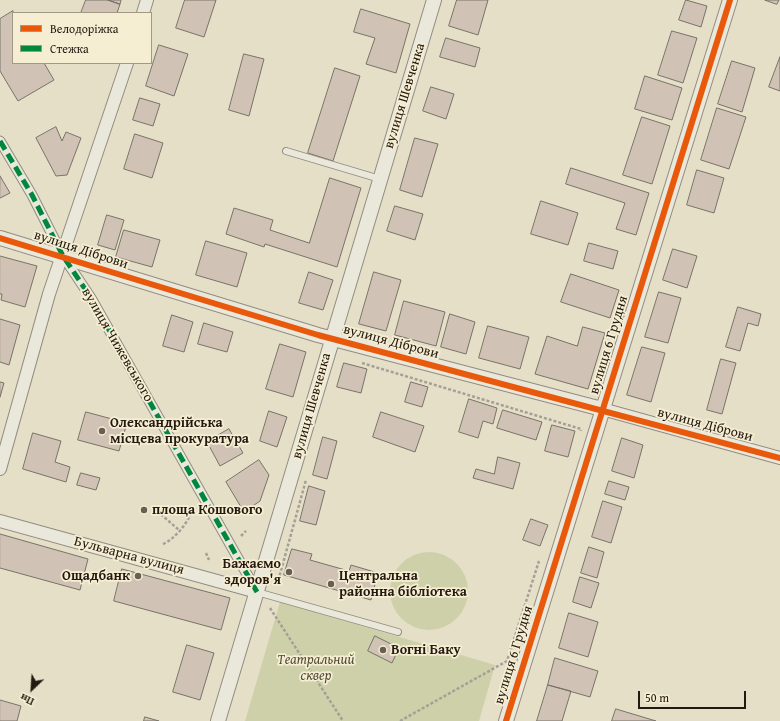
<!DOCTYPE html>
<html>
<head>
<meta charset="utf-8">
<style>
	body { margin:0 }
	#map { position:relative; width:780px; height:721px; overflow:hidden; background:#e5dfc8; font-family:"Gentium Book Plus",serif }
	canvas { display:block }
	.legend { position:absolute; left:12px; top:12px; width:140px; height:52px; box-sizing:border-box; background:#f6eed3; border:1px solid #a29985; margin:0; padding:5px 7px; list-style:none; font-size:12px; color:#241911 }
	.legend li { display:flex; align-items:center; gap:8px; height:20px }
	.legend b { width:20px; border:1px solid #a29985 }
	.north { position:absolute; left:12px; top:669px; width:40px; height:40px; -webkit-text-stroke:3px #f6eed3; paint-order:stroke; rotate:205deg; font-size:11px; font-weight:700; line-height:16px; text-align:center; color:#241911 }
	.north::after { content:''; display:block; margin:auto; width:14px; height:18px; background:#241911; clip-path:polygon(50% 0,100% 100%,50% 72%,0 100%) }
	.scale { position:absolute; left:638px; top:691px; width:108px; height:18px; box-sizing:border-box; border:2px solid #241911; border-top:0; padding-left:5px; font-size:12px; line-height:14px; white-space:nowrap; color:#241911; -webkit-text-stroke:3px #f6eed3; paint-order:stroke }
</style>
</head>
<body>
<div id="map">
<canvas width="780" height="721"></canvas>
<ul class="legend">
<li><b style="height:5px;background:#e8590c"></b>Велодоріжка</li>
<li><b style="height:5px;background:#00873e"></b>Стежка</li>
</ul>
<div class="north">Пн</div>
<div class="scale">50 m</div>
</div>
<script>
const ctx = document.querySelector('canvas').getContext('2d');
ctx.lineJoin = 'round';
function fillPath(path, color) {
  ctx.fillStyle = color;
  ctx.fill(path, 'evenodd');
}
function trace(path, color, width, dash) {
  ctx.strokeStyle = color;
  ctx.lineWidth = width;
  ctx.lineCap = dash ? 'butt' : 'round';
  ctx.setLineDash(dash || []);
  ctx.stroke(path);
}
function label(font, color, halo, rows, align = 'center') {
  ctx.font = font + ' "Gentium Book Plus",serif';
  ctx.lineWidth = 3.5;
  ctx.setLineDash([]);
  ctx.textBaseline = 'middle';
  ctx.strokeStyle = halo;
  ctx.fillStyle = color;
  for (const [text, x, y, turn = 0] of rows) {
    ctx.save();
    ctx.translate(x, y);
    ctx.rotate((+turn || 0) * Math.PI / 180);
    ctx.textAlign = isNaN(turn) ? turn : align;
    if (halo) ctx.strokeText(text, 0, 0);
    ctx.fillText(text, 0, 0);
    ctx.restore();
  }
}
const green = new Path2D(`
	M390 591a39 39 0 1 1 78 0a39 39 0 1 1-78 0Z
	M280,602L495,665L479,721H245Z`);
const building = new Path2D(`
	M86,0H108L120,4L117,13H81Z
	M108,0H121L120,4Z
	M185,0H216L204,37L176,28Z
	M457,0H488L478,35L449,26Z
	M686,0L707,6L701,27L679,20Z
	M765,0H779L777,4Z
	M361,9L410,24L396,73L366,64L375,38L354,32Z
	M13,11V63H44L54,80L18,101L0,71V19Z
	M672,31L697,38L683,83L658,75Z
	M446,38L480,48L475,67L440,57Z
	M159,45L188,54L174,96L146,86Z
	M244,54L264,59L249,116L229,110Z
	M780,57V91L769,87Z
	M732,61L755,68L742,112L718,104Z
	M335,68L360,76L333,161L308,153Z
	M645,76L682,88L672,120L635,109Z
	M431,87L454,94L446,119L423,111Z
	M140,98L160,104L153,126L133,120Z
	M717,108L746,117L729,169L701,160Z
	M642,117L670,126L652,184L623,175Z
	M56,127L62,141L66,132L81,138L67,175L56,176L36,138Z
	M135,134L163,143L152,178L124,169Z
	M415,138L438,144L422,197L400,190Z
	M571,168L649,193L636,235L616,229L625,203L566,184Z
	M697,170L724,178L714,213L687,205Z
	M0,176L10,193L0,198Z
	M330,178L361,188L337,267L265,244L264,247L226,234L234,208L273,220L270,230L309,243Z
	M541,201L578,213L568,245L531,234Z
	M395,206L423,214L415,240L387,231Z
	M107,215L124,220L115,250L98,245Z
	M124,230L160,240L152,267L116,257Z
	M206,241L247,253L237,287L196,275Z
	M589,243L618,251L613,269L584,261Z
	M673,249L697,256L687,288L663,280Z
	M0,256L37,266L25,307L1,300L2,294H0Z
	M309,272L333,280L323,310L299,303Z
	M374,272L401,280L386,331L359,324Z
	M571,274L619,290L610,318L561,302Z
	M659,292L681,298L668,343L645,337Z
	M404,301L445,312L436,346L395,335Z
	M738,307L761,314L758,326L748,323L740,351L726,347Z
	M450,314L475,322L466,354L441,347Z
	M172,315L193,322L184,352L163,346Z
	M0,319L20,325L9,365L0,362Z
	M204,323L233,332L227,352L198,344Z
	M488,326L529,337L520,369L479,358Z
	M583,327L605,333L588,389L535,374L547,336L577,346Z
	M280,344L306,352L293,397L266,389Z
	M642,347L665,353L651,402L627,395Z
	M721,359L736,363L722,414L707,410Z
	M344,363L367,369L361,393L337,387Z
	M0,382L4,383L0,397Z
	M411,382L428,387L422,407L405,402Z
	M469,399L497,408L493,424L483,421L478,438L459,432Z
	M503,410L542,422L536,440L497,428Z
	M269,411L287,417L277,447L260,441Z
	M86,412L127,423L119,451L78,440Z
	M381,412L424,426L415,452L373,437Z
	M552,425L575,431L568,457L545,451Z
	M229,429L243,453L220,466L207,442Z
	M33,433L61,441L55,462L70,467L66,482L23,469Z
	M323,437L337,441L327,479L313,475Z
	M622,438L643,445L634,478L612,471Z
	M498,457L520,463L513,489L473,478L476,469L494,474Z
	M259,460L269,475L260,501L244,512L226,482Z
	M81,473L100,478L96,490L77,485Z
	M609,481L629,487L625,500L605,494Z
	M309,486L325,491L316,525L300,521Z
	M603,501L622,507L611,543L592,537Z
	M531,519L548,525L540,546L523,540Z
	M0,534L88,559L80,590L0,568Z
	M589,547L604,552L597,578L581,573Z
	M292,549L312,554L310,560L349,571L351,565L378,573L371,600L284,575Z
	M122,569L230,598L221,630L114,601Z
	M580,577L599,583L591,608L573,602Z
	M569,613L598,622L588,657L559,648Z
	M375,636L399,648L392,663L368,651Z
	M187,645L214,653L200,700L173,692Z
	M555,658L598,671L590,697L548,685Z
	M548,685L571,691L562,721H537Z
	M0,700L21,706L17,721H0Z
	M616,709L656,721H612Z
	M145,717L159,721H144Z`);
const path = new Path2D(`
	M362,363L581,429V431
	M157,511L179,530
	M241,536L246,531
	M163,544C175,539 188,523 192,510
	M206,553L209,560
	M277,585L306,480
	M270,608L343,721
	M400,721L507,661L539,561`);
const service = new Path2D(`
	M286,151L380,179
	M257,592L398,632`);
const pedestrian = new Path2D(`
	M0,141L32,195L63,256L91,298L257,592`);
const minor = new Path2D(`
	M143,13L147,0
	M602,409L780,458
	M0,469L49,294L127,63
	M0,521L257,592`);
const tertiary = new Path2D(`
	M0,238L318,335L602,409
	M218,721L434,0
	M506,721L730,0`);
const quiet = new Path2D(`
	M0,141L32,195L63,256L91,298L257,592`);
const cycleway = new Path2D(`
	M0,238L318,335L780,458
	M506,721L730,0`);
const markers = [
	[102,431,4,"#685e51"],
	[144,510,4,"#685e51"],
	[289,572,4,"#685e51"],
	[138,576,4,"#685e51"],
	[331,584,4,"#685e51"],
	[383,650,4,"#685e51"]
];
const streetNames = [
	["вулиця Шевченка",405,96,-73],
	["вулиця Діброви",81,250,18],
	["вулиця Діброви",391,342,15],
	["вулиця Чижевського",117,345,60],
	["вулиця 6 Грудня",609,345,-73],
	["вулиця Шевченка",312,406,-74],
	["вулиця Діброви",705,425,15],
	["Бульварна вулиця",129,556,15],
	["вулиця 6 Грудня",514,655,-73]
];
const poiNames = [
	["Олександрійська",110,423],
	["місцева прокуратура",110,439],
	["площа Кошового",152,510],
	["Бажаємо",281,564,"right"],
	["здоров'я",281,580,"right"],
	["Ощадбанк",130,576,"right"],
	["Центральна",339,576],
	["районна бібліотека",339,592],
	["Вогні Баку",391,650]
];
const parkNames = [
	["Театральний",316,660],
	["сквер",316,676]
];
fillPath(green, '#ced0a9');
fillPath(building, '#d0c2b4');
trace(building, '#787367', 1);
trace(service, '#928d80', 8);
trace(pedestrian, '#928d80', 11);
trace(minor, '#928d80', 14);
trace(tertiary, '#928d80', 16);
trace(path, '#a4a097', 2.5, [3, 2]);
trace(service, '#eae7db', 6);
trace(pedestrian, '#eae7db', 9);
trace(minor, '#eae7db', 12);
trace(tertiary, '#eae7db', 14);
trace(quiet, '#00873e', 5, [10, 5]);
trace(cycleway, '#e8590c', 6);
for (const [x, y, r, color] of markers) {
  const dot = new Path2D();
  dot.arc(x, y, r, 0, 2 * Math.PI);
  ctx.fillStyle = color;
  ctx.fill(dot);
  trace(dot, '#f6eed3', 1.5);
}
label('14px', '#241911', '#f6eed3', streetNames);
label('bold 14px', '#241911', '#f6eed3', poiNames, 'left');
label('italic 14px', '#514c37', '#f6eed3', parkNames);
</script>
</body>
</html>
